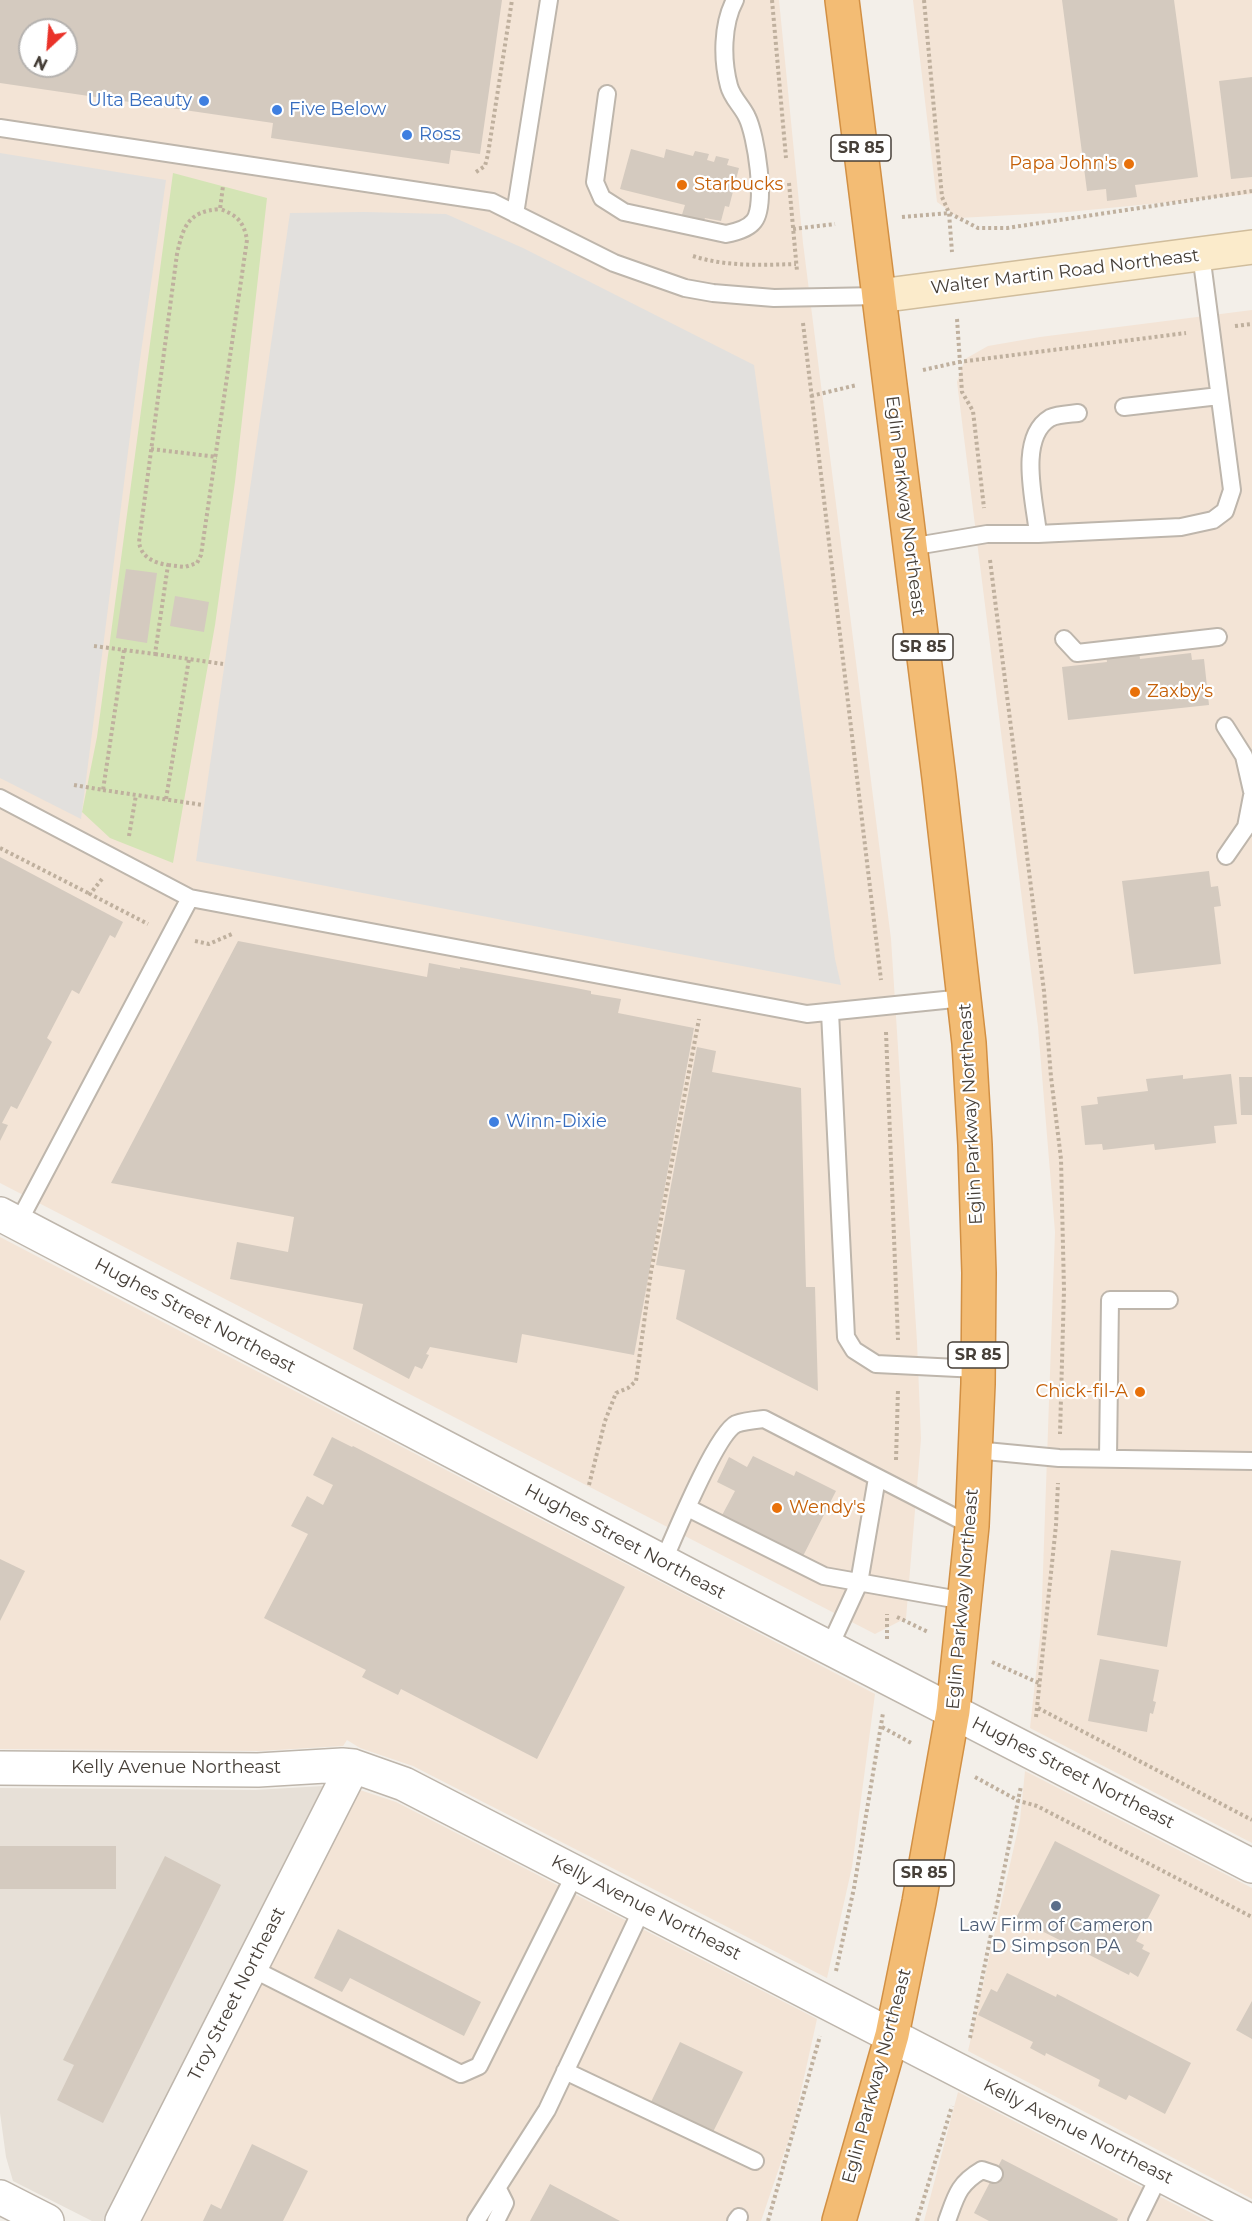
<!DOCTYPE html>
<html>
<head>
<meta charset="utf-8">
<style>
	body { margin:0 }
	#map { position:relative; width:1252px; height:2221px; overflow:hidden; background:#f3efe9; font-family:Montserrat,sans-serif }
	canvas { display:block }
	.north { position:absolute; left:18px; top:18px; width:60px; height:60px; box-sizing:border-box; background:#fff; border:2px solid #b5b2af; border-radius:50%; rotate:206deg; font-size:16px; font-weight:700; line-height:24px; text-align:center; color:#463f38 }
	.north::after { content:''; display:block; margin:auto; width:21px; height:27px; background:#ea3229; clip-path:polygon(50% 0,100% 100%,50% 72%,0 100%) }
</style>
</head>
<body>
<div id="map">
<canvas width="1252" height="2221"></canvas>
<div class="north">N</div>
</div>
<script>
const ctx = document.querySelector('canvas').getContext('2d');
ctx.lineJoin = 'round';
function fillPath(path, color) {
  ctx.fillStyle = color;
  ctx.fill(path, 'evenodd');
}
function trace(path, color, width, dash) {
  ctx.strokeStyle = color;
  ctx.lineWidth = width;
  ctx.lineCap = dash ? 'butt' : 'round';
  ctx.setLineDash(dash || []);
  ctx.stroke(path);
}
function label(font, color, halo, rows, align = 'center') {
  ctx.font = font + ' Montserrat,sans-serif';
  ctx.lineWidth = 4.5;
  ctx.setLineDash([]);
  ctx.textBaseline = 'middle';
  ctx.strokeStyle = halo;
  ctx.fillStyle = color;
  for (const [text, x, y, turn = 0] of rows) {
    ctx.save();
    ctx.translate(x, y);
    ctx.rotate((+turn || 0) * Math.PI / 180);
    ctx.textAlign = isNaN(turn) ? turn : align;
    if (halo) ctx.strokeText(text, 0, 0);
    ctx.fillText(text, 0, 0);
    ctx.restore();
  }
}
const residential = new Path2D(`
	M323,1786L103,2221H92L13,2181L6,2157L0,2113V1788L255,1790Z`);
const commercial = new Path2D(`
	M0,0H779L803,243L891,939L917,1342L921,1439L906,1618L875,1634L0,1183ZM30,30H66V66H30Z
	M913,0H1252V194L1068,212L959,218L937,202Z
	M1252,310V1843L1030,1728L1041,1627L1055,1232L1038,1027L957,382L965,359L988,346L1040,337Z
	M0,1237L875,1694L852,1867L827,1978L413,1766L360,1748L347,1740L343,1746L260,1751L0,1749Z
	M1025,1771L1252,1888V2199L968,2051L1020,1820Z
	M360,1790L396,1802L817,2019L793,2127L761,2221H142Z
	M958,2092L1207,2221H924Z`);
const green = new Path2D(`
	M173,173L267,198L235,482L215,625L173,863L110,838L82,812L97,737Z`);
const parking = new Path2D(`
	M0,153L166,180L139,366L81,819L0,778Z
	M364,212L446,214L523,248L754,365L835,959L841,985L196,861L290,213Z`);
const building = new Path2D(`
	M0,0H502L480,154L451,150L449,164L271,138L273,123L0,83ZM30,30H66V66H30Z
	M1062,0H1174L1198,177L1135,185L1137,197L1107,201L1106,189L1087,191Z
	M1252,77V177L1231,179L1219,81Z
	M631,149L664,158L666,149L693,156L695,151L709,154L707,160L714,162L716,156L729,159L727,165L739,168L729,207L725,206L721,221L705,218L703,223L681,218L685,205L620,189Z
	M126,569L157,573L147,643L116,638Z
	M175,596L209,602L204,632L170,626Z
	M1139,650L1140,659L1191,653L1192,660L1204,659L1209,705L1068,720L1062,667L1107,662L1106,654Z
	M0,857L123,922L115,938L110,935L79,994L72,990L47,1038L52,1042L17,1109L11,1106L2,1123L8,1125L0,1141Z
	M1209,871L1211,887L1218,886L1221,906L1214,907L1221,964L1134,974L1122,881Z
	M238,941L427,977L429,963L460,969V967L576,988L591,991V994L621,999L618,1013L694,1028L634,1355L522,1334L517,1363L430,1347L426,1354L429,1355L422,1369L415,1366L409,1379L353,1349L363,1304L230,1279L237,1242L288,1252L294,1217L111,1183Z
	M697,1047L716,1051L712,1072L801,1088L806,1287H815L818,1391L676,1319L685,1270L656,1265Z
	M1231,1074L1237,1124L1214,1126L1216,1143L1155,1150L1154,1144L1103,1150L1102,1144L1085,1145L1081,1106L1098,1104L1097,1097L1148,1091L1146,1079L1183,1075V1079Z
	M1239,1077H1252V1115H1241Z
	M332,1437L352,1447L353,1446L625,1587L537,1759L401,1689L398,1695L362,1677L366,1670L264,1618L308,1534L291,1526L307,1496L323,1505L333,1485L313,1475Z
	M753,1456L794,1476L796,1471L836,1491L801,1560L720,1519L735,1491L717,1482L729,1457L747,1467Z
	M1111,1550L1181,1561L1167,1647L1097,1635Z
	M0,1559L25,1571L0,1621Z
	M1100,1659L1159,1670L1153,1701L1156,1702L1153,1714L1150,1713L1147,1732L1088,1721Z
	M1055,1841L1160,1895L1136,1941L1144,1945L1142,1949L1150,1953L1138,1977L1130,1972L1129,1975L1016,1918Z
	M0,1846H116V1889H0Z
	M165,1856L221,1885L103,2123L57,2100L74,2065L63,2060Z
	M338,1929L481,2002L464,2036L350,1978L342,1992L314,1978Z
	M1007,1973L1056,1997L1057,1994L1191,2063L1165,2114L1129,2095L1126,2100L1098,2086L1100,2080L1046,2053L1045,2056L1030,2048L1033,2042L978,2015L991,1989L997,1992Z
	M1252,2001V2039L1236,2030Z
	M680,2042L743,2072L713,2132L651,2102Z
	M252,2144L308,2171L283,2221H203L211,2204L221,2209Z
	M1002,2159L1118,2219L1117,2221H989L974,2213Z
	M550,2184L620,2221H530Z`);
const path = new Path2D(`
	M772,0L786,158
	M924,0L942,197L949,213L952,252
	M476,172L485,166L488,154L512,0
	M789,183L797,271
	M902,217L949,213L978,228H1007L1252,191
	M793,229L835,224
	M693,256C727,267 762,265 796,264
	M957,319L962,392L973,411L984,508
	M803,323L881,980
	M1235,326L1252,324
	M923,370L959,362L1186,333
	M811,396L857,385
	M151,449L217,457
	M990,560L1044,991L1051,1077L1061,1159L1064,1290L1060,1434
	M168,565L185,567L197,563L201,555L247,240C244,222 237,215 220,209
	M94,646L155,654L168,565C154,563 141,557 139,542L177,254C183,227 188,211 220,209L223,186
	M155,654L223,664
	M74,785L103,790L124,650
	M103,790L203,805
	M166,799L189,659
	M129,836L136,795
	M0,848L90,894
	M102,879L90,894L148,924
	M195,941L209,944L232,934
	M886,1032L898,1340
	M896,1460L898,1389
	M589,1485L605,1421L616,1393L628,1388L636,1381L651,1272L699,1019
	M897,1617L928,1632
	M887,1639V1614
	M992,1662L1041,1684
	M1038,1708L1252,1820
	M1036,1717L1056,1525L1058,1483
	M882,1727L913,1744
	M975,1777L1019,1801L1037,1806L1252,1917
	M836,1971L854,1888L883,1713
	M970,2038L1021,1786
	M768,2221L820,2036
	M917,2221L952,2106`);
const lane = new Path2D(`
	M607,94L595,182L602,198L624,212L726,234C736,232 748,229 754,221C767,205 756,135 747,117C742,106 732,98 729,86C722,60 722,24 735,0
	M0,128L492,202L614,263L685,288L713,293L774,298L879,296
	M515,214L549,0
	M1124,407L1219,396
	M1038,534C1035,502 1017,438 1050,418C1058,414 1070,414 1078,413
	M910,547L987,534H1038L1181,527L1213,520L1225,511L1232,490L1201,254
	M1064,639L1077,653L1218,637
	M1225,726L1244,756L1252,791
	M0,798L190,898L807,1014L964,998
	M1226,856L1246,827L1252,796
	M830,1012L846,1337L854,1350L876,1364L978,1369
	M18,1223L190,898
	M975,1450L1059,1458L1252,1461
	M1108,1458L1110,1300H1169
	M688,1508L824,1576L965,1601
	M663,1562C674,1537 716,1434 736,1424C744,1421 755,1420 764,1419L972,1526
	M829,1648L859,1583L877,1478
	M251,1968L461,2074L479,2066L576,1872
	M565,2071L755,2161
	M476,2221L547,2110L643,1907
	M496,2221L505,2203L498,2189
	M736,2221L739,2217
	M947,2221C956,2196 958,2184 982,2170L994,2174
	M1137,2221L1160,2174`);
const street = new Path2D(`
	M0,1214L694,1578L1252,1866
	M0,1768L258,1770L342,1765L353,1766L404,1784L1250,2221
	M0,2197L47,2221
	M122,2221L353,1766`);
const secondary = new Path2D(`
	M879,296L1252,247`);
const highway = new Path2D(`
	M839,2221L892,2035L919,1902L953,1711L972,1526L978,1384L979,1273L975,1145L969,1043L939,778L842,0`);
const markers = [
	[204,101,6,"#3f7fe0"],
	[277,110,6,"#3f7fe0"],
	[407,135,6,"#3f7fe0"],
	[1129,164,6,"#e8710a"],
	[682,185,6,"#e8710a"],
	[1135,692,6,"#e8710a"],
	[494,1122,6,"#3f7fe0"],
	[1140,1392,6,"#e8710a"],
	[777,1508,6,"#e8710a"],
	[1056,1906,6,"#5c6f8a"]
];
const shields = [
	[861,148,60],
	[923,647,60],
	[978,1355,60],
	[924,1873,60]
];
const shieldNames = [
	["SR 85",861,148],
	["SR 85",923,647],
	["SR 85",978,1355],
	["SR 85",924,1873]
];
const shopNames = [
	["Ulta Beauty",192,101,"right"],
	["Five Below",289,110],
	["Ross",419,135],
	["Winn-Dixie",506,1122]
];
const foodNames = [
	["Papa John's",1117,164,"right"],
	["Starbucks",694,185],
	["Zaxby's",1147,692],
	["Chick-fil-A",1128,1392,"right"],
	["Wendy's",789,1508]
];
const streetNames = [
	["Walter Martin Road Northeast",1065,272,-7],
	["Eglin Parkway Northeast",905,506,83],
	["Eglin Parkway Northeast",971,1114,-93],
	["Hughes Street Northeast",195,1316,28],
	["Hughes Street Northeast",625,1542,28],
	["Eglin Parkway Northeast",963,1599,-85],
	["Kelly Avenue Northeast",176,1768],
	["Hughes Street Northeast",1073,1773,27],
	["Kelly Avenue Northeast",646,1908,27],
	["Troy Street Northeast",237,1994,-63],
	["Eglin Parkway Northeast",877,2076,-75],
	["Kelly Avenue Northeast",1078,2132,27]
];
const serviceNames = [
	["Law Firm of Cameron",1056,1926],
	["D Simpson PA",1056,1947]
];
fillPath(residential, '#e7e0d7');
fillPath(commercial, '#f3e4d6');
fillPath(green, '#d4e4b5');
fillPath(parking, '#e2e0dd');
fillPath(building, '#d4cabf');
trace(lane, '#beb6ac', 20);
trace(street, '#beb6ac', 36);
trace(secondary, '#d0bd9c', 36);
trace(highway, '#d29044', 36);
trace(path, '#bfb09e', 4, [3, 3]);
trace(lane, '#fff', 16);
trace(street, '#fff', 33);
trace(secondary, '#fbebcb', 33);
trace(highway, '#f3bc74', 33);
for (const [x, y, r, color] of markers) {
  const dot = new Path2D();
  dot.arc(x, y, r, 0, 2 * Math.PI);
  ctx.fillStyle = color;
  ctx.fill(dot);
  trace(dot, '#fff', 2);
}
for (const [x, y, w] of shields) {
  const box = new Path2D();
  box.roundRect(x - w / 2, y - 13, w, 26, 4.5);
  ctx.fillStyle = '#fff';
  ctx.fill(box);
  trace(box, '#463f38', 1.5);
}
label('bold 16px', '#463f38', null, shieldNames);
label('18px', '#366cbe', '#fff', shopNames, 'left');
label('18px', '#c56008', '#fff', foodNames, 'left');
label('18px', '#463f38', '#fff', streetNames);
label('18px', '#4e5e75', '#fff', serviceNames);
</script>
</body>
</html>
